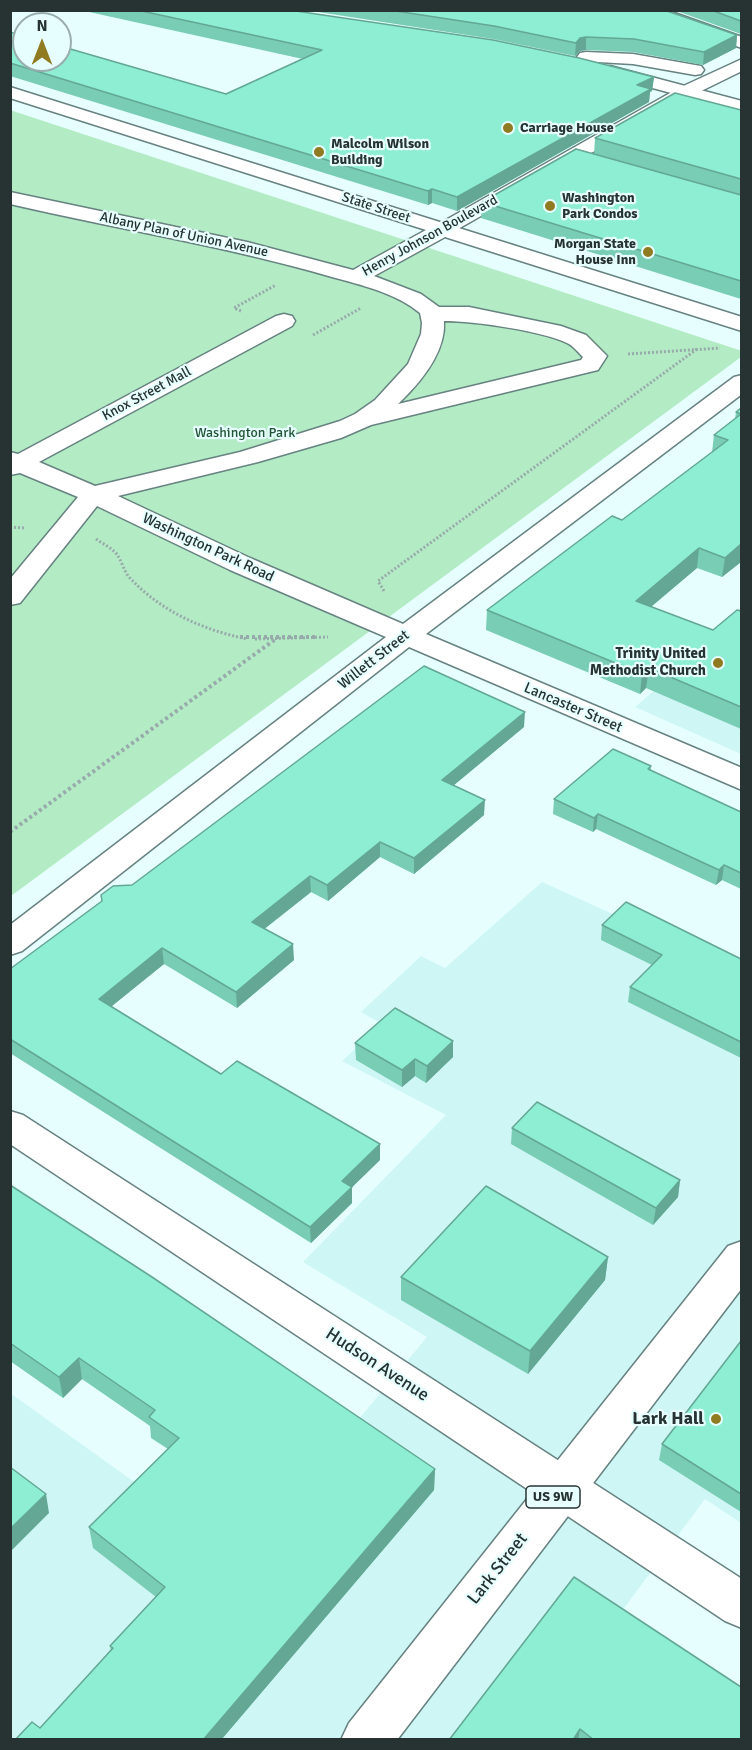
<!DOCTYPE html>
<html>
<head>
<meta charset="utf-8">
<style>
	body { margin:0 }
	#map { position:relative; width:752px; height:1750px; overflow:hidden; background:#e6fffe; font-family:Signika,sans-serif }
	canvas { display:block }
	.frame { position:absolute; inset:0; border:12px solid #273333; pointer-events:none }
	.north { position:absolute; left:12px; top:12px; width:60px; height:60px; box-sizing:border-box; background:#e6fffe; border:2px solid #9aadad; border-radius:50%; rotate:0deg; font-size:16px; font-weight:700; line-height:24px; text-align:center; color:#273333 }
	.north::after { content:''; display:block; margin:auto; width:21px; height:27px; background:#917b22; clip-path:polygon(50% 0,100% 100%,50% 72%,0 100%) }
</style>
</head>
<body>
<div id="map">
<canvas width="752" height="1750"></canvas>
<div class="frame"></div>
<div class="north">N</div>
</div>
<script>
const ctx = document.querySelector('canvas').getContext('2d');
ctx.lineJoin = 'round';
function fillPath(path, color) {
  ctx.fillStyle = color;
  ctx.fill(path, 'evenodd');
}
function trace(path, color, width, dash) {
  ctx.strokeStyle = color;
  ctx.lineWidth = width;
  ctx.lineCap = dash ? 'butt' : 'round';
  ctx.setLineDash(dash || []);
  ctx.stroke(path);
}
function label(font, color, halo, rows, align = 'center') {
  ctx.font = font + ' Signika,sans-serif';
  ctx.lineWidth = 4.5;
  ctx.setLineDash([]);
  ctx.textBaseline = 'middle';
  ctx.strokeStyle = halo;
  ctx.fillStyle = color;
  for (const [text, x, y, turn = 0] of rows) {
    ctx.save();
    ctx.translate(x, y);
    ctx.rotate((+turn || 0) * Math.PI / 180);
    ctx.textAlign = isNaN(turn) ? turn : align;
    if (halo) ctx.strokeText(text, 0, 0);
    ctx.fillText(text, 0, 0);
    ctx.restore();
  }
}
const built = new Path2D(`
	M732,625L741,629V754L635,707Z
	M542,882L741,972V1523L705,1499L527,1739H11L10,1393L133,1481L290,1502L427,1337L303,1262L446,1115L342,1061L382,1024L361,1012L421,956L445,968Z`);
const green = new Path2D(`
	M10,110L742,351L741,357L11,896Z`);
const pathFar1 = new Path2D(`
	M241,311L234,308L276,285
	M313,335L361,308
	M628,354L720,348
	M10,527L25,528
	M96,539C103,544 114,549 118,556C122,562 124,571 129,577C160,611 203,630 247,639
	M384,591L378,581L697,349
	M255,639L328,637`);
const path = new Path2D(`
	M240,637H315
	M10,832L277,638`);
const street = new Path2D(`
	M586,52L633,54L695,65L701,66L704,70L701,74L695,75L633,64L580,61L577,57L580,53Z
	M10,87L742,317V331L445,237L374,276L421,294L439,307H469L561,326L586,335L607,356L598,370L371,425L341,438L258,462L118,496L250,558L403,624L734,377L742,375V394L426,634L742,768V790L409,647L22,951L10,955V925L386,637L230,570L97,506L20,603L10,605V579L78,497L20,473L10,475V452L18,454L276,316L284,314L292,316L295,321L292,326L39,462L95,486L240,452L340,421L355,414L375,400L408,364L421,334L422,323L420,313C396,293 361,285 332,277C226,246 117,229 10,204V192L247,242L353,270L426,230L10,98ZM444,321C474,321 544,331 569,344C574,347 579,353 583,357L581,360L398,404C420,383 446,353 444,321Z
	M10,1111L23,1115L742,1579V1628L725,1621L10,1144Z`);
const secondary = new Path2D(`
	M742,59V71L691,96L451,233L444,235L437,233L434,229L437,225L679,88Z`);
const primary = new Path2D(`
	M641,10H666L742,37V48L643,14Z
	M610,66L742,101V112L604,75L601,71L604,67Z
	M742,1241V1288L397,1740H341L349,1723L728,1246Z`);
const wall = new Path2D(`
	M80,10H289L654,77L652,91L650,92L649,102L457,211L432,203L428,205L10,76V32L226,94L303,59Z
	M305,10H664L737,35L736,48L703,65L633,52L586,50L580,51L575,56L493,39Z
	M674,10H741V34Z
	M741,110V299L481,218L482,202L594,154L595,138Z
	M741,408V562L722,577L697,568L651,607L713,630L741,611V729L646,688L640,694L486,630L487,610L622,520L712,452L714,435L735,419L736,412Z
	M524,727L454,785L484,815L414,874L380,857L328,901L311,892L264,929L294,960L237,1008L164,964L111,1006L221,1074L380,1160L352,1187V1203L311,1243L10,1053V969L132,885Z
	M651,766V771L741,812V889L722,880L716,885L596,829L593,832L553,814L554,799Z
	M602,925L741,959V1058L628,1002L630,987L652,965L601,940Z
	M355,1043L453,1057L426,1083L415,1076L402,1087L356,1060Z
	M512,1128L680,1180L678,1197L653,1225L511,1144Z
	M10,1185L435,1469L434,1490L221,1740H15L40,1728L111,1651L110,1646L156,1597L93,1548L89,1527L168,1449L151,1438L150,1426L82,1379L63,1398L10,1361Z
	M608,1257L605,1280L528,1374L401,1300V1277Z
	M741,1341V1512L659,1460L662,1444Z
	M741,1687V1740H449Z`);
const shadedWall = new Path2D(`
	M737,35L736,48L703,65L704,52Z
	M586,37V50L580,51L575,56L576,43L580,38Z
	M654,77L652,91L650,92L649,102L457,211V197L637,85Z
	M432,189V203L428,205V191Z
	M741,544V562L722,577L725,558Z
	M699,548L697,568L634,621L636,601Z
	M649,668L646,688L640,694L642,674Z
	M525,712L524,727L442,795V780Z
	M485,800L484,815L414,874V858Z
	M598,814L596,829L593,832L594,818Z
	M380,842V857L328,901L327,885Z
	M724,865L722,880L716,885L719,870Z
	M310,876L311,892L253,938L252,922Z
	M293,944L294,960L237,1008L236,992Z
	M162,948L164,964L101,1015L99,999Z
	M453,1041V1057L426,1083L427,1066Z
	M415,1059V1076L402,1087V1070Z
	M380,1144V1160L342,1197V1181Z
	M680,1180L678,1197L653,1225L656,1208Z
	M352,1187V1203L311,1243L310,1227Z
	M608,1257L605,1280L528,1374L530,1351Z
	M79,1358L82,1379L63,1398L59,1377Z
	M435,1469L434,1490L221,1740H203Z
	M46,1494L49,1513L10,1552V1529Z
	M580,1729L578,1740H573Z`);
const building = new Path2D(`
	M137,10H289L493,40L579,58L654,77L637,85L651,89L457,197L432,189L428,191L10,63V32L24,36V60H60V46L226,94L322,50Z
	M389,10H664L737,35L704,52L634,39L586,37L580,38L576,43L494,26Z
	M711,10H741V21Z
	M675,93L741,110V179L595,138Z
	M576,149L741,195V281L482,202Z
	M741,408V544L725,558L699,548L636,601L713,630L737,610L741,611V707L649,668L642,674L487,610L612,516L622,520L728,440L714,435L741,414L736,412Z
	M424,666L525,712L442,780L485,800L414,858L380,842L327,885L310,876L252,922L293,944L236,992L162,948L99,999L221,1074L237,1061L380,1144L342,1181L352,1187L310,1227L10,1039V969L102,901L101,895L113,886L132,885Z
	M613,749L651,766L648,769L741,812V873L724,865L719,870L598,814L594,818L554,799Z
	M626,902L741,959V1042L630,987L662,955L602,925Z
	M395,1008L453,1041L427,1066L415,1059L402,1070L355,1043Z
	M537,1102L680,1180L656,1208L512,1128Z
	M10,1185L152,1277L435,1469L203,1740H15L32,1722L40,1728L113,1648L110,1646L165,1587L89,1527L179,1438L149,1417L155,1410L79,1358L59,1377L10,1343Z
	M486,1186L608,1257L530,1351L401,1277Z
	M741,1341V1494L662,1444Z
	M10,1467L46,1494L10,1529Z
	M574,1577L741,1687V1740H594L580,1729L573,1740H449Z`);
const markers = [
	[508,128,6,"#917b22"],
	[319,152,6,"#917b22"],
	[550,206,6,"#917b22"],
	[648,252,6,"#917b22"],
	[718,663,6,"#917b22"],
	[716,1419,6,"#917b22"]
];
const farPoinames = [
	["Carriage House",520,128],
	["Malcolm Wilson",331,144],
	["Building",331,160],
	["Washington",562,198],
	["Park Condos",562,214],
	["Morgan State",636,244,"right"],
	["House Inn",636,260,"right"]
];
const farStreetnames = [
	["State Street",376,208,18],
	["Albany Plan of Union Avenue",184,235,12],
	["Henry Johnson Boulevard",430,236,-29],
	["Knox Street Mall",147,394,-28]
];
const farParknames = [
	["Washington Park",245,433]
];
const shields = [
	[553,1497,54]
];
const shieldNames = [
	["US 9W",553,1497]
];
const streetNames = [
	["Washington Park Road",208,548,25],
	["Willett Street",374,660,-38],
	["Lancaster Street",573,708,23]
];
const poiNames = [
	["Trinity United",706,654],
	["Methodist Church",706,671]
];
const nearStreetnames = [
	["Hudson Avenue",377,1365,33],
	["Lark Street",498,1569,-52]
];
const nearPoinames = [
	["Lark Hall",704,1419]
];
fillPath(built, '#cef6f5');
fillPath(green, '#b3ebc4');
trace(street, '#668281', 3);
trace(secondary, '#668281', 3);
trace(primary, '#668281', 3);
trace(pathFar1, '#98abab', 3, [2, 2]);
trace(path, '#98abab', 4, [3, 3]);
fillPath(street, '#fff');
fillPath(secondary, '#fff');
fillPath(primary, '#fff');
fillPath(wall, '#79cdb5');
fillPath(shadedWall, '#63a794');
fillPath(building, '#8deed3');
trace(building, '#63a794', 1.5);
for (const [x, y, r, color] of markers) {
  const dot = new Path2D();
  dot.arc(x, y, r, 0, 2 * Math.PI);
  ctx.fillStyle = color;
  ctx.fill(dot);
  trace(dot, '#e6fffe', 2);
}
label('bold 14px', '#273333', '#e6fffe', farPoinames, 'left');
label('14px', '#273333', '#e6fffe', farStreetnames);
label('14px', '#1f5434', '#e6fffe', farParknames);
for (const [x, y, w] of shields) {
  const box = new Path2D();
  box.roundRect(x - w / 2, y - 11, w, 22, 4.5);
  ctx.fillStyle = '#e6fffe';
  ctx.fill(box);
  trace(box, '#273333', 1.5);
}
label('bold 14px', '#273333', null, shieldNames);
label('15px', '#273333', '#e6fffe', streetNames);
label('bold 15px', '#273333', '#e6fffe', poiNames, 'right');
label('18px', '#273333', '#e6fffe', nearStreetnames);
label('bold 18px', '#273333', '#e6fffe', nearPoinames, 'right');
</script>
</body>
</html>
